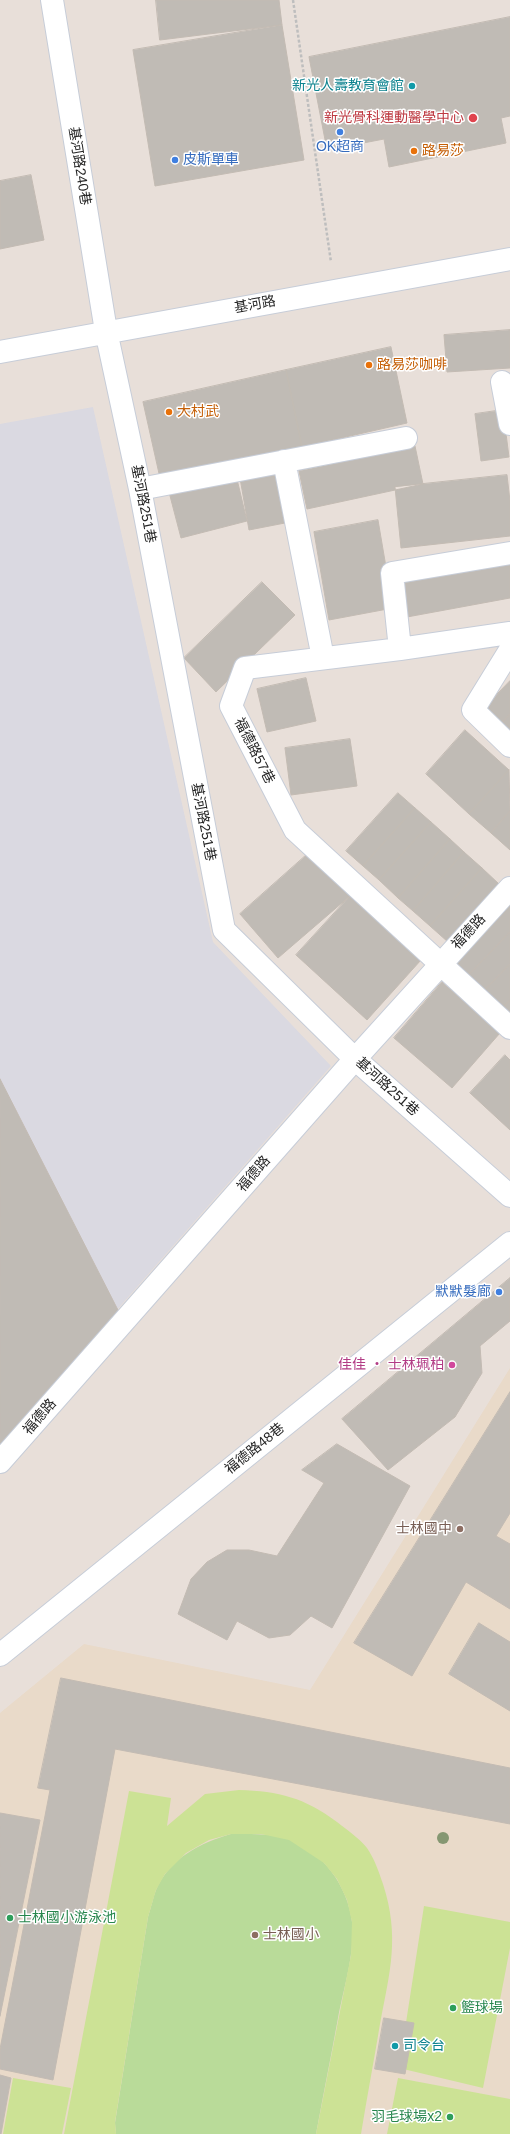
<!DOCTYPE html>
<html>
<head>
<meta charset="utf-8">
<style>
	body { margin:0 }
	canvas { display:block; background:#e8dfd9 }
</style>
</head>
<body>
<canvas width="510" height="2134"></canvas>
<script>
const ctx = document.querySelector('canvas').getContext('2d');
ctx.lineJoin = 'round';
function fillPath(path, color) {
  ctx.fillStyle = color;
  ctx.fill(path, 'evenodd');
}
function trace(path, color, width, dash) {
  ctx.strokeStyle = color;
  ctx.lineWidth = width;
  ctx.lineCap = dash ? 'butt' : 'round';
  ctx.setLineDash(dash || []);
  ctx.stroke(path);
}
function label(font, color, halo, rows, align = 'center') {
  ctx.font = font + ' Helvetica,"Noto Sans TC",sans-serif';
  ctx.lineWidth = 3;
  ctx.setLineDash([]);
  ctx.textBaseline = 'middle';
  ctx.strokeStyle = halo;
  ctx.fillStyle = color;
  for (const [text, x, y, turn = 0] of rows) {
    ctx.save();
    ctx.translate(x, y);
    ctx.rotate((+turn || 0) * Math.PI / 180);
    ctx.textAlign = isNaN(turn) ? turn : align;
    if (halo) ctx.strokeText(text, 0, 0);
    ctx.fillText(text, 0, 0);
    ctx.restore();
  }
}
const industrial = new Path2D(`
	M93,407L213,942L331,1066L0,1443V424Z`);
const education = new Path2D(`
	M510,1368V2134H0V1713L84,1644L310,1690Z`);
const green = new Path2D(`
	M231,1834C250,1834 270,1833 288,1839C323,1851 348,1887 352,1922C355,1953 344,1987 338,2018C331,2057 323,2095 316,2134H116L115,2123L148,1917C151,1908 153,1898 156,1890C170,1858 200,1843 231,1834Z`);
const pitch = new Path2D(`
	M239,1790C279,1791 305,1798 337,1822C347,1830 359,1838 367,1848C374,1858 379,1872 383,1884C400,1937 390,1971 380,2024C374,2060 367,2097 361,2134H316L351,1955L352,1922L347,1900L337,1879L324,1863L289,1840L261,1834H231L209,1840L186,1853L165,1874L156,1890L148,1917L115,2122L116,2134H64L129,1791L171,1798L167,1826L205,1794Z
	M424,1906L510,1922V1948L483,2088L399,2068Z
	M13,2078L71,2088L62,2134H3Z
	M398,2078L510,2099V2134H387Z`);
const building = new Path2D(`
	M156,0H279L282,25L160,40Z
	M510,17V116L501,118L506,143L389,167L384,139L327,150L309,57Z
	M282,25L304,160L155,186L133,50Z
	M31,175L44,240L0,249V181Z
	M510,330V368L447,372L444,335Z
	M391,347L407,423L302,447L286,370Z
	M286,370L302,447L160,478L143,402Z
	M503,410L509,457L481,461L475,414Z
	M415,446L423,484L307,509L299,471Z
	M281,471L290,522L249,530L240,478Z
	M236,475L247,521L181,538L169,492Z
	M507,475L510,501V536L401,548L395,487Z
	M378,520L393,608L329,620L314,532Z
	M510,555V598L407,617L399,575Z
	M262,582L295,615L216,692L184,658Z
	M306,678L316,721L267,732L257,689Z
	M510,681V714L501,724L484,708Z
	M510,714V732L501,724Z
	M465,730L509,770L469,814L426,774Z
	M350,739L357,786L291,795L285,748Z
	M509,770L510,811L491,833L469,814Z
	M398,793L415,808L363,866L346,851Z
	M415,808L431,822L379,880L363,866Z
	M510,811V850L491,833Z
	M431,822L450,839L398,898L379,880Z
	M450,839L464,852L413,911L398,898Z
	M311,851L350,896L278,958L240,914Z
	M464,852L482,868L430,926L413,911Z
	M482,868L499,884L448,942L430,926Z
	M510,895V932L464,980L446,962Z
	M350,896L421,960L367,1020L296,955Z
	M510,932V964L480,995L464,980Z
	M510,964V1000L498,1013L480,995Z
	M442,982L500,1033L452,1088L394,1038Z
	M510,1000V1024L498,1013Z
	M505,1055L510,1060V1130L470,1093Z
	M0,1079L120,1314L0,1449Z
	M510,1278V1321L480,1346L482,1373L455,1417L388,1470L342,1419Z
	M510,1392V1513L496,1536L510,1544V1609L466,1582L412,1676L354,1643Z
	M337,1444L410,1486L332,1628L311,1616L290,1635L269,1638L237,1621L227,1640L178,1614L191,1579L207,1562L227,1550H249L277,1556L324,1483L302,1470Z
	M479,1623L510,1642V1711L449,1674Z
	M61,1678L510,1768V1824L115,1749L53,2080L0,2069V2049L50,1790L38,1788Z
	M0,1813L40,1820L0,2016Z
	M384,2018L414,2023L405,2074L375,2069Z
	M0,2075L11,2078L1,2134H0Z`);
const path = new Path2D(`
	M293,0L331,262`);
const minor = new Path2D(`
	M52,0L106,331L140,489L224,930L355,1059L510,1196
	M0,352L510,259
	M502,382L510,424
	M284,461L323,658
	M140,489L406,438
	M510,633L400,649L245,668L231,706L295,830L510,1028
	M400,649L392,573L510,553
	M510,650L473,710L510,746
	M0,1462L355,1059L510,888
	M0,1655L510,1243`);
const trees = [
	[443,1838]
];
const markers = [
	[412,86,4,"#0f9aa8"],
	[473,118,5,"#e0444e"],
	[340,132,4,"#3f7fe0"],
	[414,151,4,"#e8710a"],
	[175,160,4,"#3f7fe0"],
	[369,365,4,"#e8710a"],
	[169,412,4,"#e8710a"],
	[499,1292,4,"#3f7fe0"],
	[452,1365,4,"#d1479c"],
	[460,1529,4,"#8d6e63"],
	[10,1918,4,"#2e9e5b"],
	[255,1935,4,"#8d6e63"],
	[453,2008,4,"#2e9e5b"],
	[395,2046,4,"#0f9aa8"],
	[450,2117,4,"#2e9e5b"]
];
const cultureNames = [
	["新光人壽教育會館",404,86],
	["司令台",403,2046,"left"]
];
const healthNames = [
	["新光骨科運動醫學中心",464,118]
];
const shopNames = [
	["OK超商",340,147],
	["皮斯單車",183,160,"left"],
	["默默髮廊",491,1292,"right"]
];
const foodNames = [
	["路易莎",422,151],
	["路易莎咖啡",377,365],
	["大村武",177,412]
];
const streetNames = [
	["基河路240巷",79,166,81],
	["基河路",255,305,-10],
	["基河路251巷",143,504,79],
	["福德路57巷",254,751,63],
	["基河路251巷",203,822,79],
	["福德路",469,932,-47],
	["基河路251巷",387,1087,42],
	["福德路",254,1174,-49],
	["福德路",40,1417,-49],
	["福德路48巷",255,1449,-39]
];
const hotelNames = [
	["佳佳 ‧ 士林珮柏",444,1365]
];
const educationNames = [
	["士林國中",452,1529],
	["士林國小",263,1935,"left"]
];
const leisureNames = [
	["士林國小游泳池",18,1918],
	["籃球場",461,2008],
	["羽毛球場x2",442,2117,"right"]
];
fillPath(industrial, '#dad9e1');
fillPath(education, '#e9dac9');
fillPath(green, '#b9db99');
fillPath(pitch, '#cce295');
fillPath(building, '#c0bbb5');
trace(building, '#c3bbb3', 1);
trace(minor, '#c7cdd8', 24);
trace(path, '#bebebe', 2.5, [3, 2]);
trace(minor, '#fff', 22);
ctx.fillStyle = '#859772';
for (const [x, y] of trees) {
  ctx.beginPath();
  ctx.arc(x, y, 6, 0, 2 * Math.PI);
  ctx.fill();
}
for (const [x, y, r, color] of markers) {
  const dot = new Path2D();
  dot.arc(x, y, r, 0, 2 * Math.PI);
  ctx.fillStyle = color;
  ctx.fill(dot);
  trace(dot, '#fff', 1.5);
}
label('14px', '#0d838f', '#fff', cultureNames, 'right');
label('14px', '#be3a42', '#fff', healthNames, 'right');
label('14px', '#366cbe', '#fff', shopNames);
label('14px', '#c56008', '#fff', foodNames, 'left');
label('14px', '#262626', '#fff', streetNames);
label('14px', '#b23c85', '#fff', hotelNames, 'right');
label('14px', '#785e54', '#fff', educationNames, 'right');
label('14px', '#27864d', '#fff', leisureNames, 'left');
</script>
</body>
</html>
